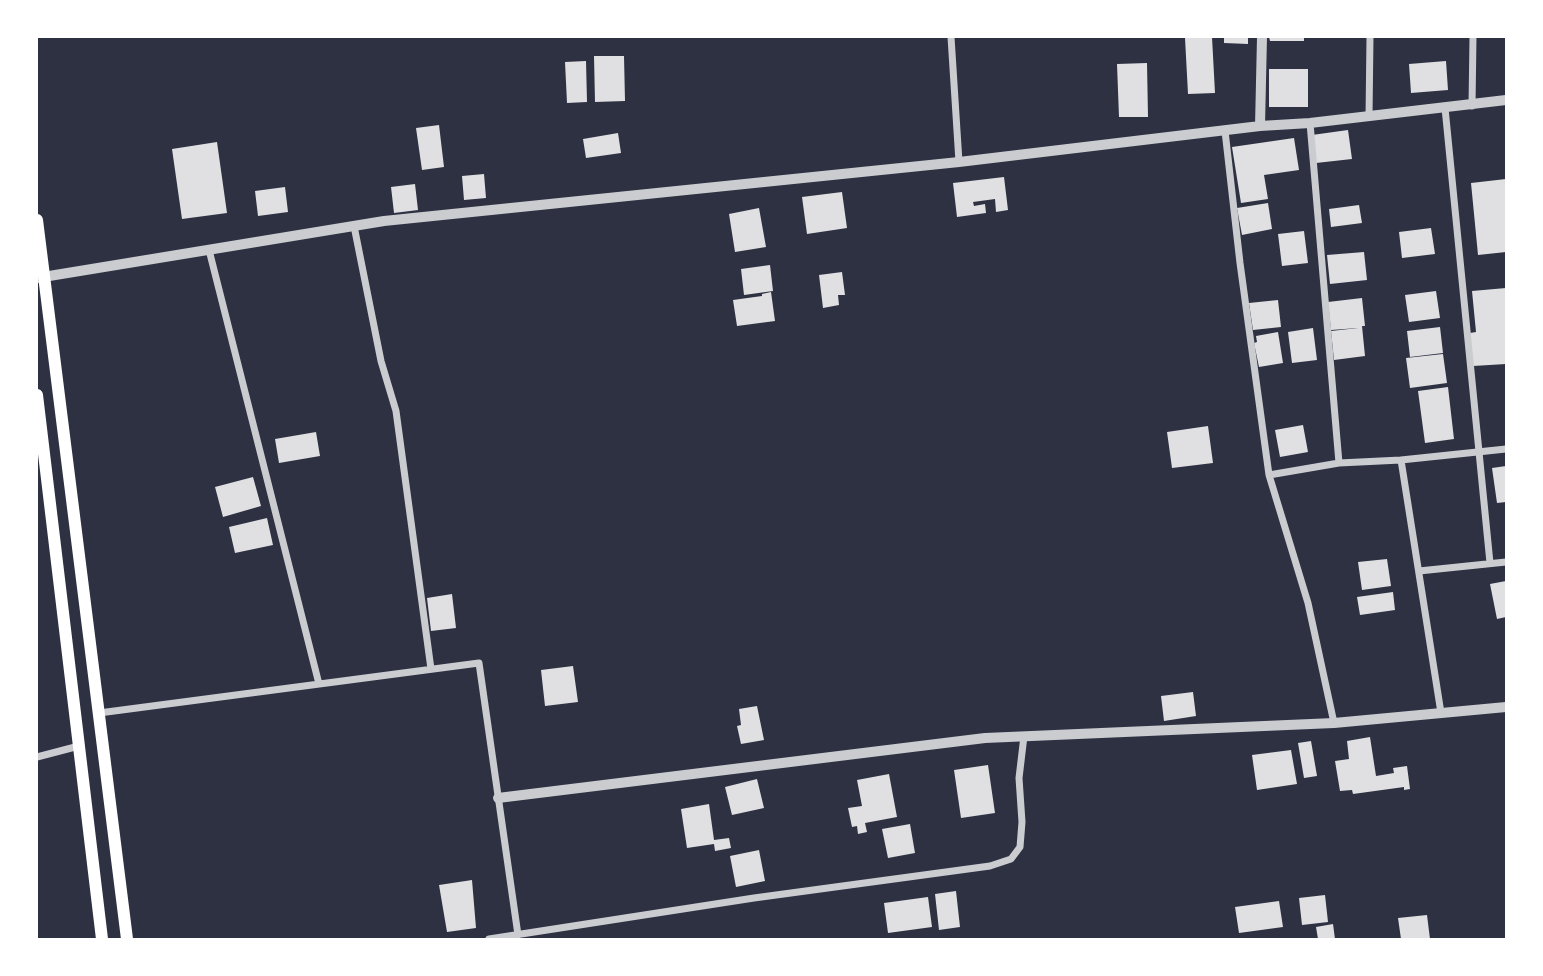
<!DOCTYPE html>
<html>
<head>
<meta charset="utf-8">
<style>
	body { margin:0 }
	#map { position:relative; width:1543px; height:976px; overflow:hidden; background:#2d3142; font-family:"Exo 2",sans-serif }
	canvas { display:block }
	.frame { position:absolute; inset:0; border:38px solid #fff; pointer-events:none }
</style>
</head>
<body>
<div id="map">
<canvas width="1543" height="976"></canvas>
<div class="frame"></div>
</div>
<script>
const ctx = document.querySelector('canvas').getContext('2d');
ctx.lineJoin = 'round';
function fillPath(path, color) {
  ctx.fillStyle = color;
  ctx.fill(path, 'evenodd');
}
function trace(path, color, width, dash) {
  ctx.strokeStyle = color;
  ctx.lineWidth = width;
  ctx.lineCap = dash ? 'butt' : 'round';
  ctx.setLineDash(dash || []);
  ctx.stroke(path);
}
const building = new Path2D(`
	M1212,37L1215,93L1188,94L1185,38Z
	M1224,37H1248V44L1224,43Z
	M1269,37H1304V41H1270Z
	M594,56H624L625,101L595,102Z
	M586,61L587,102L567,103L565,62Z
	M1446,61L1448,90L1411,93L1409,64Z
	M1147,63L1148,117H1119L1117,64Z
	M1269,69H1308V107H1269Z
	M439,125L444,167L422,170L416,128Z
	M1348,130L1352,159L1316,163L1312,135Z
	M618,133L621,153L586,158L583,139Z
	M1294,138L1299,170L1264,175L1268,199L1241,203L1232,147Z
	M217,142L227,213L182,219L172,149Z
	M484,174L486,198L464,200L462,176Z
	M1004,177L1008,210L996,212L995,199L973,202L974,206L985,204L986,213L957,217L953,183Z
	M1506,179V252L1478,255L1471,183Z
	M415,184L418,210L394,213L391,187Z
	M285,187L288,212L258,216L255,191Z
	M842,192L847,228L807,234L802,197Z
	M1268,203L1272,229L1242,235L1237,208Z
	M1359,205L1362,223L1331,227L1329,209Z
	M759,208L766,247L735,252L729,214Z
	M1431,228L1435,254L1402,258L1399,232Z
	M1304,231L1308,263L1282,266L1278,234Z
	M1364,252L1367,280L1330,284L1327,255Z
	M770,265L773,291L744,295L741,269Z
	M842,272L845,295H838L839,305L823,308L819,275Z
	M1506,288V364L1473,366L1470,333L1476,332L1472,291Z
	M1436,291L1440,318L1409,322L1405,295Z
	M771,292L775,321L737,326L733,300L762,296V294Z
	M1362,298L1365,326H1362L1365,356L1334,360L1331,331L1358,328L1331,330L1328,302Z
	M1278,300L1281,327L1253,330L1249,303Z
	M1440,327L1443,353L1410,357L1407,331Z
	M1313,328L1317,360L1292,363L1288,332Z
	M1278,332L1283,363L1259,367L1254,343L1257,342L1256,336Z
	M1443,354L1447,383L1410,388L1406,358Z
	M1448,387L1454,439L1425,443L1418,391Z
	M1303,425L1308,452L1280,457L1275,430Z
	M1208,426L1213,463L1172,468L1167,432Z
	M316,432L320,456L279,463L275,439Z
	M1506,466V502L1497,503L1492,468Z
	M253,477L261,506L223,517L215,487Z
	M267,518L273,545L235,553L229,527Z
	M1387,559L1391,586L1362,590L1358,562Z
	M1506,581V617L1497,619L1490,584Z
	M1393,592L1395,610L1360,615L1357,597Z
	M452,594L456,628L431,631L427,598Z
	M573,666L578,702L545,706L541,670Z
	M1193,692L1196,716L1164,721L1161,696Z
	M757,706L764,740L741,744L737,726L741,725L739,709Z
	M1370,737L1376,776L1394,773L1393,768L1407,766L1410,789L1404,790V787L1353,794L1352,790L1340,791L1335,761L1349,759L1347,741Z
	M1311,741L1317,776L1304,778L1298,743Z
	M1291,750L1297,784L1257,790L1252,755Z
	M988,765L995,813L961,818L954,770Z
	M889,774L897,817L865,823L867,832L858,834L857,826L852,827L848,808L862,806L857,780Z
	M757,779L764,808L732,815L725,787Z
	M709,804L714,840L729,838L731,848L715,851L714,844L687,848L681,809Z
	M910,824L915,853L888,858L882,829Z
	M759,850L765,881L736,887L730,856Z
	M472,880L476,928L447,932L439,885Z
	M956,891L960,927L939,930L935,894Z
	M1325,895L1328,922L1302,925L1299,898Z
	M928,897L932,927L888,933L884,903Z
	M1279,901L1283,927L1239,933L1235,907Z
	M1427,915L1430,939H1401L1398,918Z
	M1333,924L1335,939H1318L1316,927Z`);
const minor = new Path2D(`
	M951,37L959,162
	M1472,106L1473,37
	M1445,108L1490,563
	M1369,117L1370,37
	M1310,123L1339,463
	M1225,131L1240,263L1269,475L1308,603L1334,723
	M354,226L381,361L396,411L431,669
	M209,250L319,684
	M1401,460L1441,713
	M1269,475L1339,463L1401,460L1506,449
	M1419,571L1506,562
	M99,713L479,663L518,935
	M37,757L79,746
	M489,939L754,898L990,866L1011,859L1020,847L1022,822L1019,778L1024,736`);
const tertiary = new Path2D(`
	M1260,126L1262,37
	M37,278L384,221L959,162L1260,126L1310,123L1506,100
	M498,798L985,738L1334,723L1506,707`);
const trunk = new Path2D(`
	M37,220L127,939
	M37,395L102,939`);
fillPath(building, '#e0e0e3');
trace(minor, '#caccd0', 7);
trace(tertiary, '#caccd0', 10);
trace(trunk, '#fff', 12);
</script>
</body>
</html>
